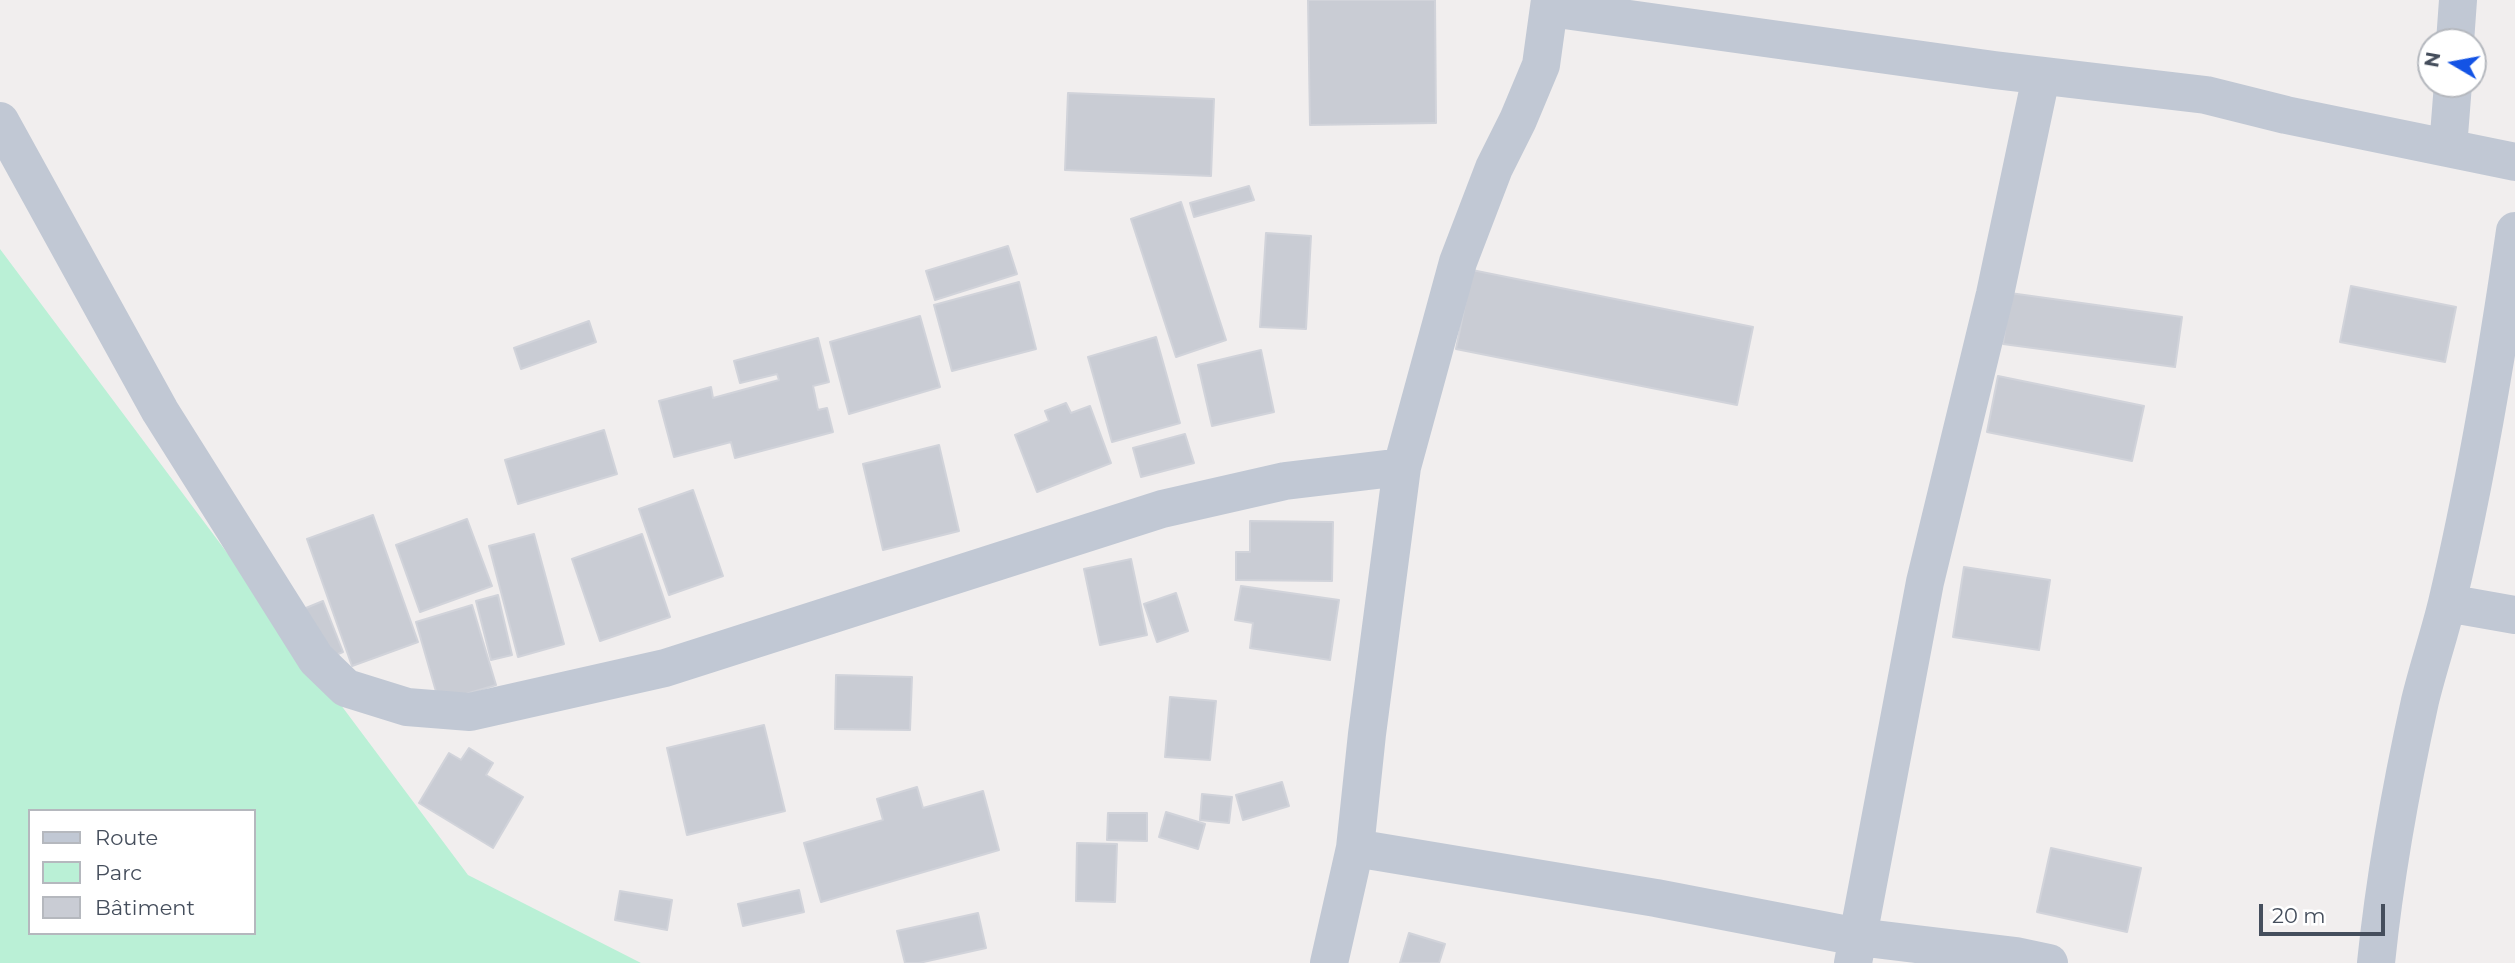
<!DOCTYPE html>
<html>
<head>
<meta charset="utf-8">
<style>
	body { margin:0 }
	#map { position:relative; width:2515px; height:963px; overflow:hidden; background:#f1eeee; font-family:Montserrat,sans-serif }
	canvas { display:block }
	.legend { position:absolute; left:28px; top:809px; width:228px; height:126px; box-sizing:border-box; background:#fff; border:2px solid #b5b8be; margin:0; padding:9px 12px; list-style:none; font-size:21px; color:#454e5c }
	.legend li { display:flex; align-items:center; gap:14px; height:35px }
	.legend b { width:35px; border:2px solid #b5b8be }
	.north { position:absolute; left:2417px; top:28px; width:70px; height:70px; box-sizing:border-box; background:#fff; border:2px solid #b5b8be; border-radius:50%; rotate:280deg; font-size:19px; font-weight:700; line-height:28px; text-align:center; color:#454e5c }
	.north::after { content:''; display:block; margin:auto; width:24px; height:32px; background:#1353e5; clip-path:polygon(50% 0,100% 100%,50% 72%,0 100%) }
	.scale { position:absolute; left:2259px; top:904px; width:126px; height:32px; box-sizing:border-box; border:4px solid #454e5c; border-top:0; padding-left:9px; font-size:21px; line-height:24px; white-space:nowrap; color:#454e5c; -webkit-text-stroke:5px #fff; paint-order:stroke }
</style>
</head>
<body>
<div id="map">
<canvas width="2515" height="963"></canvas>
<ul class="legend">
<li><b style="height:9px;background:#c1c8d4"></b>Route</li>
<li><b style="height:19px;background:#baf0d6"></b>Parc</li>
<li><b style="height:19px;background:#c9ccd4"></b>Bâtiment</li>
</ul>
<div class="north">N</div>
<div class="scale">20 m</div>
</div>
<script>
const ctx = document.querySelector('canvas').getContext('2d');
ctx.lineJoin = 'round';
function fillPath(path, color) {
  ctx.fillStyle = color;
  ctx.fill(path, 'evenodd');
}
function trace(path, color, width, dash) {
  ctx.strokeStyle = color;
  ctx.lineWidth = width;
  ctx.lineCap = dash ? 'butt' : 'round';
  ctx.setLineDash(dash || []);
  ctx.stroke(path);
}
const green = new Path2D(`
	M0,249L468,875L641,963H0ZM30,811H254V933H30Z`);
const building = new Path2D(`
	M1308,0H1435L1436,123L1310,125Z
	M1068,93L1214,99L1211,176L1065,170Z
	M1249,186L1254,200L1194,217L1190,203Z
	M1181,202L1226,340L1176,357L1131,219Z
	M1266,233L1311,236L1306,329L1260,327Z
	M1008,246L1017,274L935,300L926,271Z
	M1472,270L1753,327L1737,405L1456,349Z
	M1019,282L1036,349L952,371L934,305Z
	M2351,286L2456,307L2445,362L2340,342Z
	M2010,293L2182,317L2175,367L2003,344Z
	M920,316L940,387L849,414L830,342Z
	M589,321L596,342L521,369L514,348Z
	M1156,337L1180,423L1112,442L1088,357Z
	M818,338L829,382L813,386L818,410L827,408L833,432L735,458L731,442L674,457L659,401L711,387L713,398L779,380L777,374L740,383L734,361Z
	M1261,350L1274,412L1212,426L1198,365Z
	M1998,376L2144,406L2132,461L1987,432Z
	M1066,403L1071,413L1090,406L1111,463L1037,492L1015,435L1049,421L1045,411Z
	M604,430L617,474L518,504L505,460Z
	M1185,434L1194,463L1141,477L1133,448Z
	M939,445L959,531L883,550L863,464Z
	M693,490L723,576L669,595L639,509Z
	M373,515L418,642L352,666L307,539Z
	M467,519L492,586L420,612L396,545Z
	M1250,521L1333,522L1332,581L1236,580V552H1250Z
	M534,534L564,644L518,657L489,546Z
	M642,534L670,617L600,641L572,559Z
	M1131,559L1147,635L1100,645L1084,569Z
	M1964,567L2050,580L2039,650L1953,637Z
	M1241,586L1339,600L1330,660L1250,648L1253,623L1235,620Z
	M1176,593L1188,631L1157,642L1144,604Z
	M498,595L512,655L491,660L476,601Z
	M323,601L343,652L321,661L301,610Z
	M472,605L496,685L439,702L416,622Z
	M836,675L912,677L910,730L835,729Z
	M1170,697L1216,701L1210,760L1165,757Z
	M764,725L785,811L687,835L667,748Z
	M469,748L493,763L486,775L523,797L493,848L419,803L449,753L461,760Z
	M1282,782L1289,806L1243,820L1236,795Z
	M917,787L923,808L983,791L999,850L821,902L804,843L883,820L877,799Z
	M1202,794L1232,797L1229,823L1200,820Z
	M1166,812L1205,824L1198,849L1159,837Z
	M1108,813H1147V841L1107,840Z
	M1077,843L1117,844L1115,902L1076,901Z
	M2051,848L2141,868L2127,932L2037,912Z
	M799,890L804,912L743,926L738,904Z
	M620,891L672,900L667,930L615,920Z
	M978,913L986,948L919,963H905L897,931Z
	M1409,933L1445,944L1439,963H1400Z`);
const street = new Path2D(`
	M1550,8L1994,70L2206,95L2286,115L2515,162
	M2455,42L2458,0
	M0,121L160,411L316,659L346,688L407,707L470,712L665,668L1162,509L1285,481L1402,467
	M2448,148L2453,84
	M2447,603L2515,615
	M1355,848L1656,898L1858,937L2016,956L2049,963
	M1329,963L1355,848L1367,734L1402,467L1458,262L1494,168L1518,120L1541,65L1550,0
	M1853,963L1925,582L1995,294L2041,77
	M2376,963C2385,875 2401,787 2420,701C2428,668 2439,636 2447,603C2476,481 2497,356 2515,231`);
fillPath(green, '#baf0d6');
fillPath(building, '#c9ccd4');
trace(building, '#d1d3da', 2);
trace(street, '#c1c8d4', 38);
</script>
</body>
</html>
